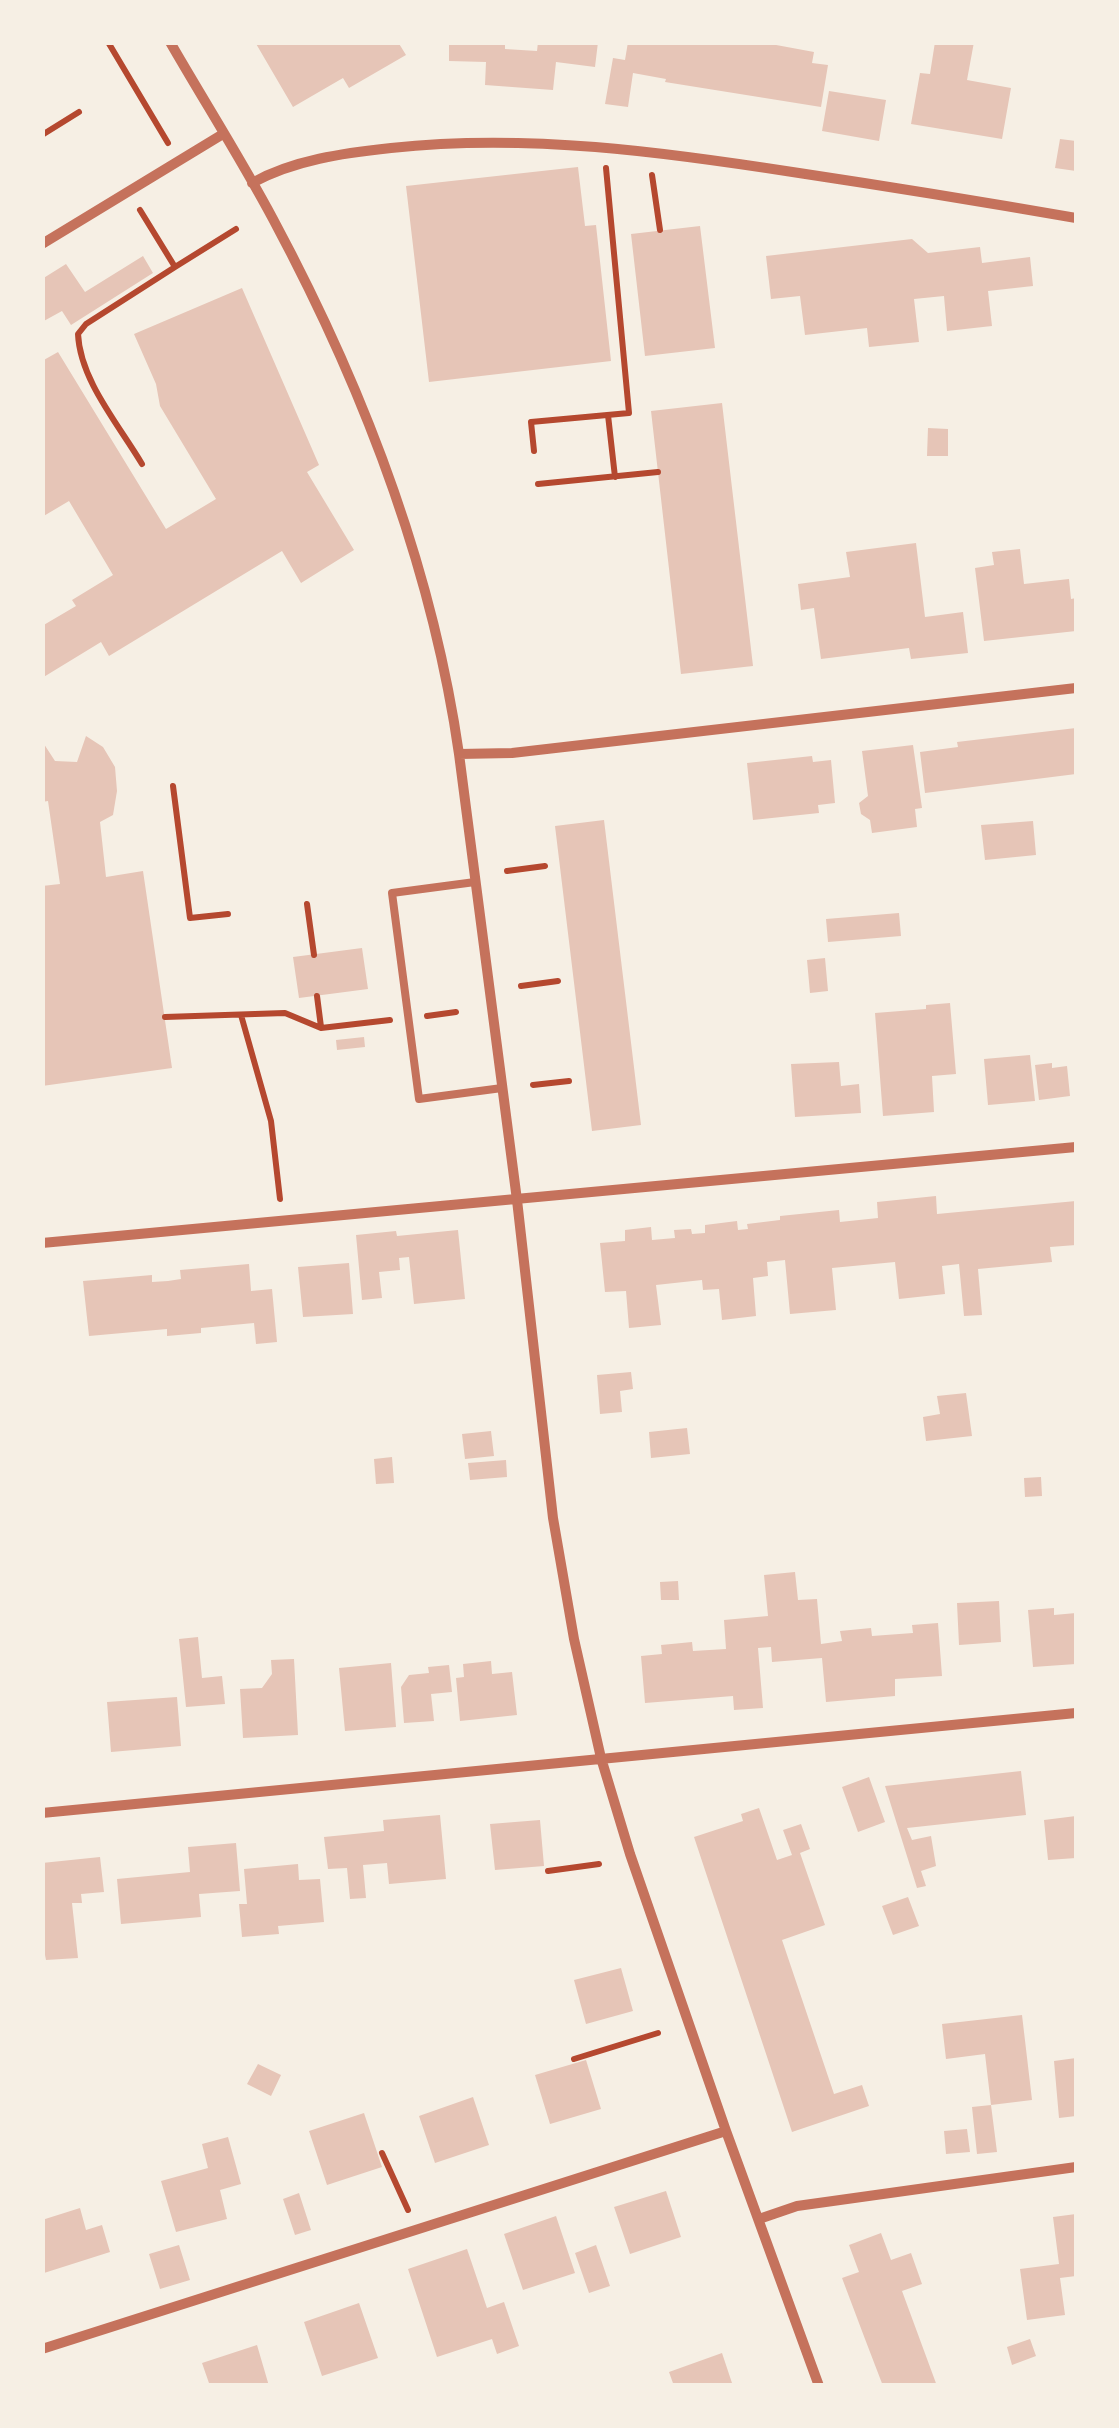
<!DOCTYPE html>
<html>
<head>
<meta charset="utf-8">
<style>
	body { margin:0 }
	#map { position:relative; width:1119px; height:2428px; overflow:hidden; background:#f6efe4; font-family:Inter,sans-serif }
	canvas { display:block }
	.frame { position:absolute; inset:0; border:45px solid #f6efe4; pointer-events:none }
</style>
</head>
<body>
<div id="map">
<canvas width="1119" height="2428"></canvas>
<div class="frame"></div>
</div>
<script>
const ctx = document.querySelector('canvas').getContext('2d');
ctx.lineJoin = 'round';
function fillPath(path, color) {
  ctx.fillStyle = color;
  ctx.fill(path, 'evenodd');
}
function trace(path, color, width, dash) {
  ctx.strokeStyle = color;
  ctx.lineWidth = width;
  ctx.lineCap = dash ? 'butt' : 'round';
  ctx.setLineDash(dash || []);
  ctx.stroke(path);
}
const building = new Path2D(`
	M255,42H398L406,55L349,88L343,78L293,107Z
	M449,42H505V49L537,51L538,42H598L595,67L556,62L553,90L485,85L486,62L449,61Z
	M628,42H760L814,52L812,63L828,65L821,107L665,82L666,79L633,73L628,107L605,104L613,58L625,60Z
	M935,42H974L967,80L1011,88L1002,139L911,124L920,73L930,74Z
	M829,91L886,100L879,141L822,131Z
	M1060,139L1076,141V171L1055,168Z
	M578,167L585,226L596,225L611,361L429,382L406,186Z
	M700,226L715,348L645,356L631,234Z
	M912,239L928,253L980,247L982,263L1030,257L1033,286L988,291L992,326L947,331L944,296L914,299L919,342L869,347L867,328L805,335L800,296L771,299L766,256Z
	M143,256L153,273L71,325L62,311L42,322V279L66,264L85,292Z
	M242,288L319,465L307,472L354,550L301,583L282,551L109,656L101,642L42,678V626L76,606L72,600L113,575L69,501L42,517V361L58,352L166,529L216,499L160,406L156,384L134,334Z
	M722,403L753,666L681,674L651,411Z
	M928,428L948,429V456H927Z
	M916,543L925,617L963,612L968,653L911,659L909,648L821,659L814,608L801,610L798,584L850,577L846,552Z
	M1020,549L1024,584L1069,579L1071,599L1076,598V631L984,641L975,568L994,565L992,552Z
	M1076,728V774L925,793L920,752L958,747L957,742Z
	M86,736L103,747L115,767L117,791L113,815L100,822L106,877L143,871L172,1068L42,1086V886L60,884L48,801L42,802V741L55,761L77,762Z
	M913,745L922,808L915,809L917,827L872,833L870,820L861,814L859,803L868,796L862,751Z
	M812,756L813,762L831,760L835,803L818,805L819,813L753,820L747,763Z
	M604,820L641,1125L592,1131L555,826Z
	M1033,821L1036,855L985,860L981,825Z
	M899,913L901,936L828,942L826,919Z
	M362,948L368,989L299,998L293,957Z
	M825,958L828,991L810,993L807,960Z
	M950,1003L956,1074L932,1076L934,1112L883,1116L875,1013L926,1009V1005Z
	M364,1037L365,1047L337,1050L336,1040Z
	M1030,1055L1035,1101L988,1105L984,1059Z
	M839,1062L841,1086L859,1084L861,1113L795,1117L791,1064Z
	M1052,1063V1068L1067,1066L1070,1096L1039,1100L1035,1065Z
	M936,1196L937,1214L1076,1201V1245L1050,1247L1052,1262L978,1269L982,1315L964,1316L959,1264L942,1266L945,1294L899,1299L895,1262L832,1268L836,1310L790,1314L785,1260L767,1262L768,1276L753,1278L756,1316L722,1320L719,1289L703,1290L702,1280L656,1285L661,1325L629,1328L626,1291L605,1292L600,1243L625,1241V1230L651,1227L652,1240L675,1238L674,1230L691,1229L692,1234L705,1233V1225L737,1221L738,1230L748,1229L747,1224L780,1220V1216L839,1210L840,1222L878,1218L877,1202Z
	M458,1230L465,1299L414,1304L409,1257L399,1258L400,1270L379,1272L382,1298L362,1300L356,1235L396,1231L397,1236Z
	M349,1263L353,1314L303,1317L298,1267Z
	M249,1264L251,1291L272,1289L277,1342L256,1344L254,1323L201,1328V1333L167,1336V1329L89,1336L83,1281L152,1275V1282L168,1281L181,1279L180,1270Z
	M631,1372L633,1389L620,1391L622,1412L600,1414L597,1375Z
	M966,1393L972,1436L926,1441L923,1417L940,1414L937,1396Z
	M687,1428L690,1454L651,1458L649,1432Z
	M491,1431L494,1456L465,1459L462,1434Z
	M392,1457L394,1483L376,1484L374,1459Z
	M506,1460L507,1477L470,1480L468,1463Z
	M1041,1477L1042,1496L1025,1497L1024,1478Z
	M795,1572L798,1600L817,1599L821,1644L842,1641L840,1631L871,1628L872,1636L913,1633L912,1625L938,1623L942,1676L895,1679V1696L826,1702L822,1658L772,1662L771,1647L758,1648L763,1708L734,1710L733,1696L645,1703L641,1656L662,1654L661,1645L692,1642L693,1651L726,1649L724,1620L768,1616L764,1575Z
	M678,1581L679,1600H661L660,1582Z
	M999,1601L1001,1642L959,1645L957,1603Z
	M1054,1608V1615L1076,1613V1664L1033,1667L1028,1610Z
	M198,1637L202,1678L222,1676L225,1704L186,1707L179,1639Z
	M294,1659L298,1735L243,1738L240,1689L262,1688L272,1674L271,1660Z
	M491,1661L492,1674L512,1672L517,1715L460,1721L456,1678L464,1677L463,1664Z
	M391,1663L396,1727L345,1731L339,1668Z
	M449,1665L452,1692L431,1694L434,1721L404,1723L401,1687L409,1675L429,1673L428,1667Z
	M177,1697L181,1746L111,1752L107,1702Z
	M1021,1771L1026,1815L907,1828L912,1840L931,1836L936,1866L921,1871L926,1886L917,1888L885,1786Z
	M869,1777L885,1822L858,1832L842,1787Z
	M759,1808L777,1860L792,1855L783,1830L801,1824L810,1849L800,1853L825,1925L782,1940L834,2094L862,2085L869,2106L792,2132L694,1837L743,1821L741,1814Z
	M440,1815L446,1879L389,1884L387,1863L363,1865L366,1898L350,1899L347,1868L328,1869L324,1837L384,1831L383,1820Z
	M1076,1816V1858L1048,1860L1044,1820Z
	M540,1820L544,1866L495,1870L490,1824Z
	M236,1843L240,1891L199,1894L201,1917L121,1924L117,1879L190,1872L188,1847Z
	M100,1857L104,1892L81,1894L82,1903H72L78,1958L46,1960L42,1940V1863Z
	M298,1864L299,1880L320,1879L324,1922L278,1926L279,1934L242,1937L239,1904H247L244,1869Z
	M908,1897L919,1926L893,1935L882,1906Z
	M621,1968L633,2011L586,2024L574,1980Z
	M1022,2015L1032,2100L991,2105L985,2054L946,2059L942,2024Z
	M1076,2058V2116L1059,2118L1054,2061Z
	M586,2060L601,2109L550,2124L535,2075Z
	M258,2064L281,2075L271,2096L247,2084Z
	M473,2097L489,2145L435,2163L419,2116Z
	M991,2105L997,2152L977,2154L972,2107Z
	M364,2113L382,2167L327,2185L309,2131Z
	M967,2129L970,2152L946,2154L944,2131Z
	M228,2137L241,2184L220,2190L227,2219L176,2232L161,2181L208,2168L202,2144Z
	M666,2191L681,2237L630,2254L614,2207Z
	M299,2193L311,2230L295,2235L283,2199Z
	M80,2208L86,2230L102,2225L110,2252L44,2273L42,2220Z
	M1076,2214V2276L1060,2278L1065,2315L1027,2320L1020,2269L1059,2264L1053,2217Z
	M556,2216L575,2273L523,2290L504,2234Z
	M881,2233L891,2260L911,2253L922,2284L902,2291L937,2386H883L865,2339L842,2278L859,2272L849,2245Z
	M179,2245L190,2280L160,2289L149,2254Z
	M596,2245L610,2286L589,2293L575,2253Z
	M467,2249L487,2308L504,2302L519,2346L497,2354L492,2339L437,2357L408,2269Z
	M359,2303L378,2358L322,2376L304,2322Z
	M1030,2339L1036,2356L1012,2365L1007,2347Z
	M257,2345L269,2386H210L202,2363Z
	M722,2353L733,2386H674L669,2372Z`);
const path = new Path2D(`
	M108,42L168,143
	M42,135L79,112
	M652,175L660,230
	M140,210L175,267L236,229
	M608,415L615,477
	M534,451L531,422L629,413L606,168
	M142,464C119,425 80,380 78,334L86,324L175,267
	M538,484L658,472
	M173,786L190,918L228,914
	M507,871L545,866
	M307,904L314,955
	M521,986L558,981
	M317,996L321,1027
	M241,1015L271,1121L280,1199
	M427,1016L456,1012
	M165,1017L285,1013L321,1028L390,1020
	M533,1085L569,1081
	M548,1871L599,1864
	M574,2059L658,2033
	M382,2153L408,2210`);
const service = new Path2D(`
	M475,882L392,893L419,1099L502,1088`);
const minor = new Path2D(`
	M170,42C204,101 241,159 273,219C362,385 432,566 459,754L517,1200L553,1518L574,1639L601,1758L630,1854L726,2131L819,2386
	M252,183C293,160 344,153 391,148C527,133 664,152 799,173C892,187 984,202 1076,218
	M42,244L223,134
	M459,754L512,753L1076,688
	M42,1243L1076,1147
	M42,1813L1076,1713
	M759,2219L797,2206L1076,2167
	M42,2349L726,2131`);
fillPath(building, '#e6c5b7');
trace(path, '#b5482f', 6);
trace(service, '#c5725c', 8);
trace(minor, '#c5725c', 10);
</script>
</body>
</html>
